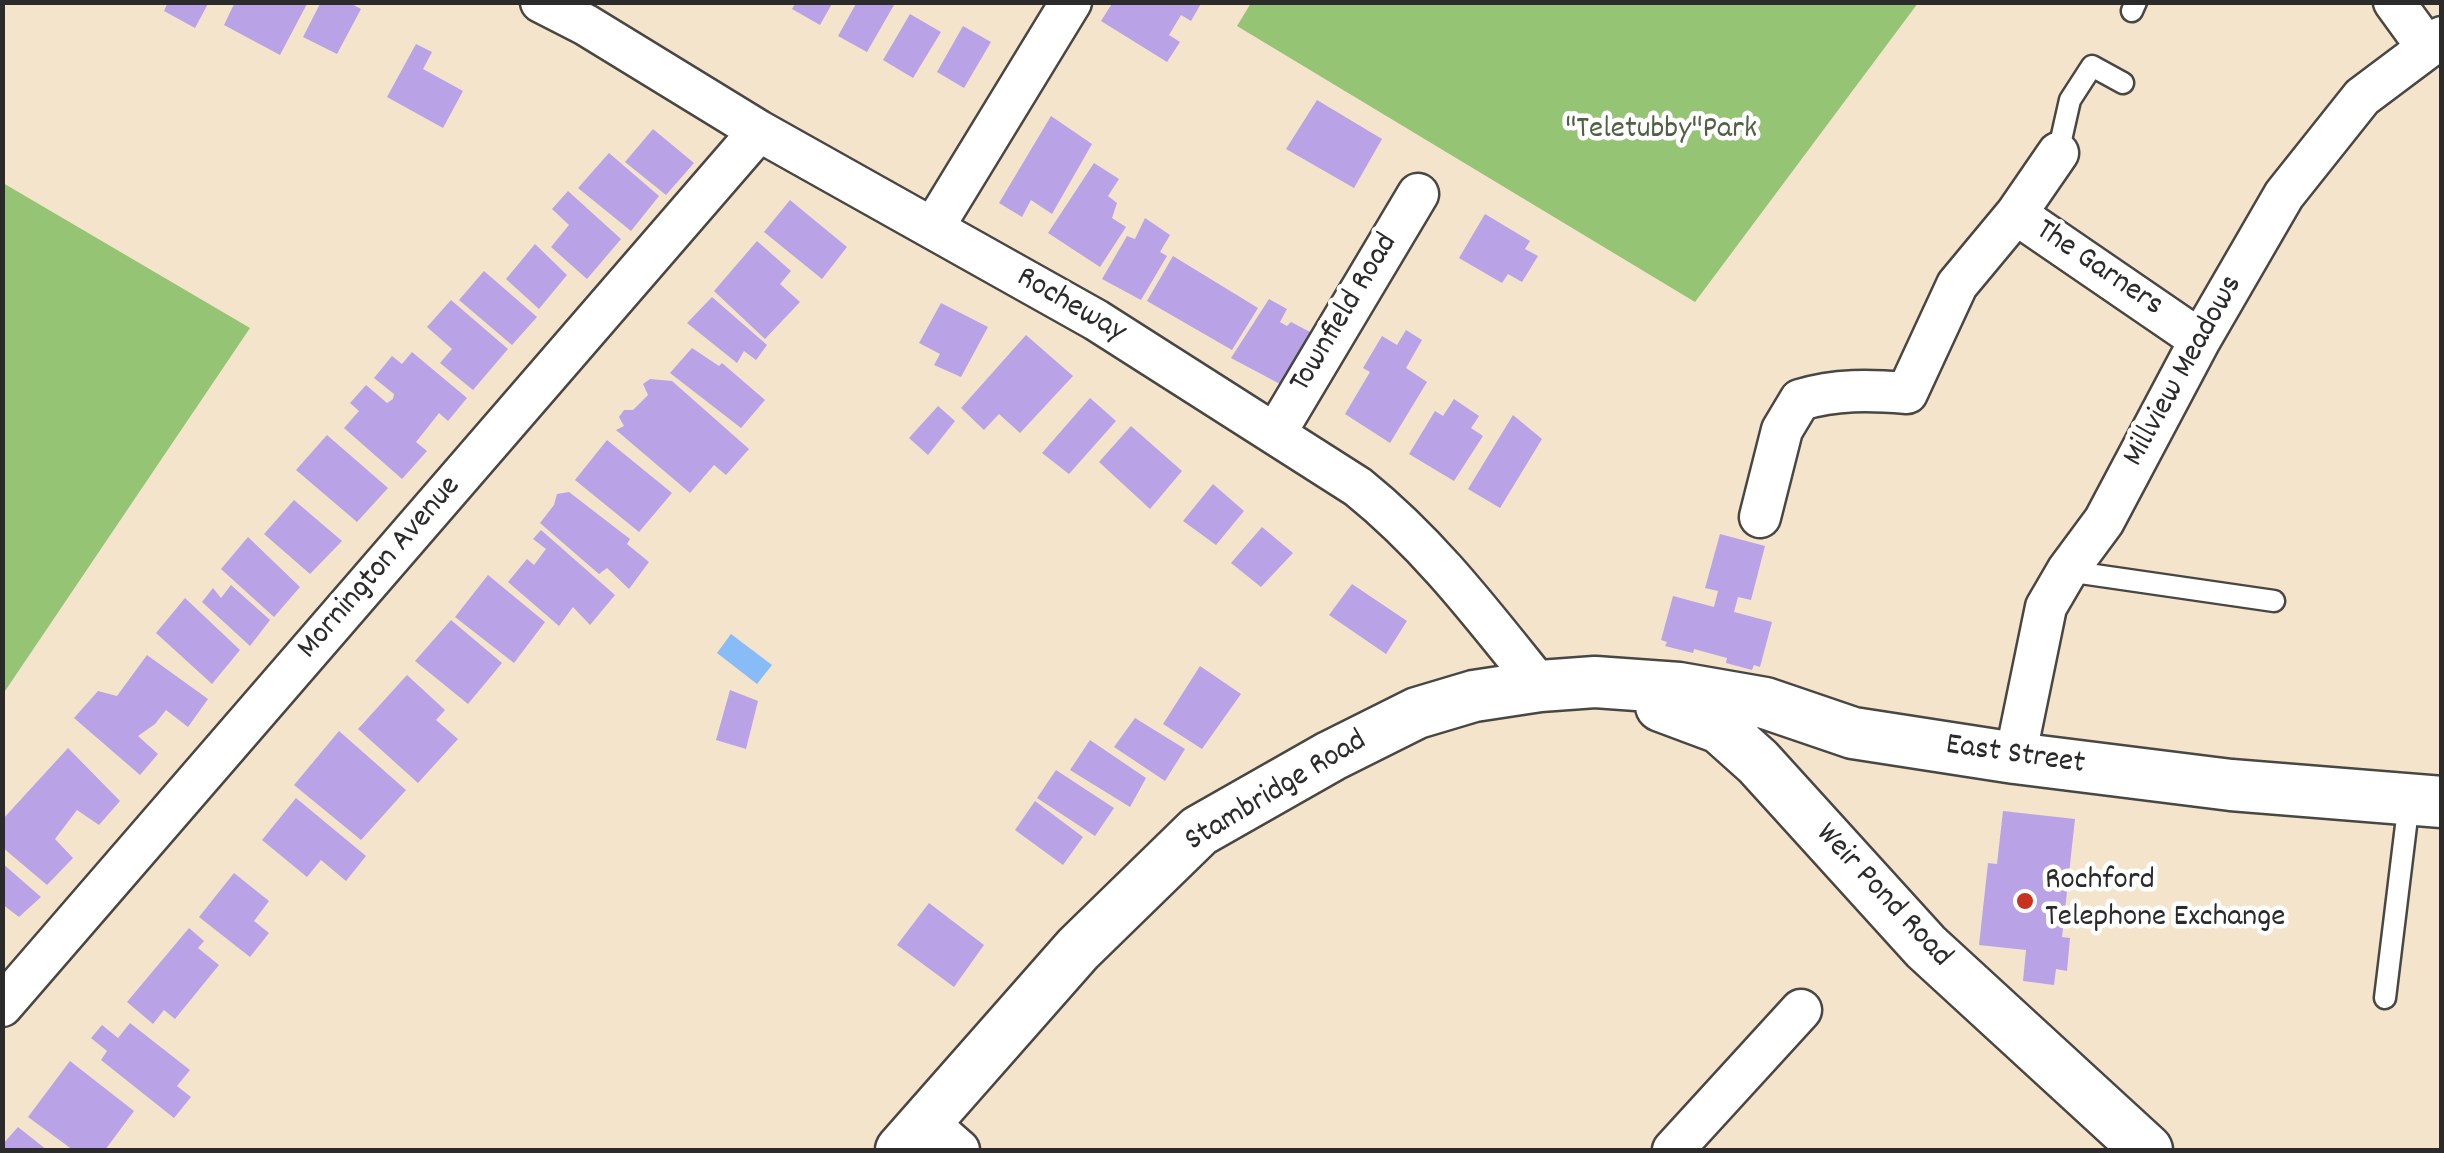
<!DOCTYPE html>
<html>
<head>
<meta charset="utf-8">
<style>
	body { margin:0 }
	#map { position:relative; width:2444px; height:1153px; overflow:hidden; background:#f4e4cb; font-family:Dekko,sans-serif }
	canvas { display:block }
	.frame { position:absolute; inset:0; border:5px solid #2b2b2b; pointer-events:none }
</style>
</head>
<body>
<div id="map">
<canvas width="2444" height="1153"></canvas>
<div class="frame"></div>
</div>
<script>
const ctx = document.querySelector('canvas').getContext('2d');
ctx.lineJoin = 'round';
function fillPath(path, color) {
  ctx.fillStyle = color;
  ctx.fill(path, 'evenodd');
}
function trace(path, color, width, dash) {
  ctx.strokeStyle = color;
  ctx.lineWidth = width;
  ctx.lineCap = dash ? 'butt' : 'round';
  ctx.setLineDash(dash || []);
  ctx.stroke(path);
}
function label(font, color, halo, rows, align = 'center') {
  ctx.font = font + ' Dekko,sans-serif';
  ctx.lineWidth = 9;
  ctx.setLineDash([]);
  ctx.textBaseline = 'middle';
  ctx.strokeStyle = halo;
  ctx.fillStyle = color;
  for (const [text, x, y, turn = 0] of rows) {
    ctx.save();
    ctx.translate(x, y);
    ctx.rotate((+turn || 0) * Math.PI / 180);
    ctx.textAlign = isNaN(turn) ? turn : align;
    if (halo) ctx.strokeText(text, 0, 0);
    ctx.fillText(text, 0, 0);
    ctx.restore();
  }
}
const green = new Path2D(`
	M1251,3V2L1918,3L1695,302L1237,26Z
	M3,183L250,328L3,694Z`);
const water = new Path2D(`
	M731,634L772,665L757,684L717,653Z`);
const building = new Path2D(`
	M168,2H209L195,28L164,11Z
	M235,2H308L280,55L224,25Z
	M321,2H348L361,9L337,54L303,37Z
	M796,2H833L820,25L792,9Z
	M857,2L894,5L867,52L838,36Z
	M1113,2H1202L1191,21L1181,15L1169,35L1180,42L1167,62L1101,21Z
	M910,14L941,32L913,78L883,60Z
	M963,26L991,42L964,88L937,72Z
	M416,44L432,52L423,69L463,91L443,128L387,97Z
	M1317,100L1382,139L1354,188L1286,149Z
	M1051,116L1092,144L1052,214L1031,200L1022,217L999,203Z
	M653,129L694,163L666,195L625,162Z
	M609,153L659,196L631,231L578,188Z
	M1094,163L1119,179L1108,196L1117,203L1112,218L1126,227L1100,267L1048,233Z
	M568,191L621,239L587,279L551,247L569,225L552,209Z
	M790,200L847,247L822,279L764,232Z
	M1485,214L1530,241L1525,249L1538,256L1522,282L1508,274L1502,283L1459,258Z
	M1145,218L1170,235L1160,252L1167,256L1141,300L1102,279L1127,236L1135,239Z
	M757,241L791,271L780,284L800,302L765,339L714,291Z
	M535,244L567,275L539,309L506,279Z
	M1173,256L1258,308L1232,350L1147,301Z
	M484,271L537,317L512,345L459,300Z
	M712,297L767,345L756,360L744,351L737,363L687,323Z
	M1269,299L1287,309L1280,322L1287,326L1291,322L1312,333L1280,384L1231,358Z
	M451,300L508,349L473,390L440,363L452,349L427,327Z
	M941,303L988,327L961,377L934,365L940,354L919,343Z
	M1406,330L1422,340L1406,368L1427,382L1390,443L1345,414L1370,372L1363,368L1382,336L1397,345Z
	M1026,335L1073,376L1020,433L999,414L984,430L961,408Z
	M692,348L719,366L722,363L765,400L741,428L670,373Z
	M412,352L467,398L448,421L439,413L428,427L416,442L427,451L402,479L344,428L359,411L350,403L366,385L387,403L393,399L394,394L374,378L392,356L402,364Z
	M650,379L672,381L749,449L726,475L714,465L690,493L616,430L624,426L619,417L624,410H633L648,395L643,384Z
	M1090,398L1116,421L1069,474L1042,453Z
	M1454,399L1479,416L1471,428L1483,436L1454,481L1409,454L1435,411L1443,416Z
	M938,406L955,421L928,455L909,438Z
	M1513,415L1542,439L1500,508L1468,489Z
	M1131,426L1182,471L1150,509L1099,462Z
	M327,435L388,488L357,522L296,470Z
	M607,440L672,493L639,532L575,480Z
	M1213,484L1244,511L1216,545L1183,521Z
	M569,492L630,539L627,544L649,562L629,589L607,568L599,574L540,523L554,505L557,494Z
	M294,500L342,541L310,574L264,534Z
	M1262,527L1293,553L1261,587L1231,563Z
	M541,530L615,595L590,625L573,607L559,626L508,582L527,559L534,565L546,549L533,539Z
	M1720,534L1765,546L1751,600L1738,597L1734,612L1772,622L1760,667L1754,665L1752,670L1726,663L1727,658L1694,649L1693,653L1665,646L1667,642L1661,640L1673,596L1714,607L1718,591L1705,588Z
	M248,537L300,587L274,617L221,569Z
	M488,575L545,622L514,663L455,617Z
	M1352,584L1407,621L1386,654L1329,615Z
	M231,585L270,620L250,646L202,602L213,588L221,598Z
	M185,598L240,650L212,684L156,633Z
	M451,620L502,663L468,704L415,661Z
	M147,655L208,699L188,727L166,710L155,724L138,736L158,754L140,775L74,718L98,691L117,696Z
	M1200,666L1241,694L1202,749L1163,724Z
	M407,675L445,710L436,720L458,739L418,783L358,729Z
	M730,690L758,701L746,749L716,740Z
	M1135,718L1185,749L1165,781L1114,747Z
	M339,731L406,790L361,840L294,785Z
	M1090,740L1146,778L1130,807L1070,770Z
	M68,748L120,801L99,825L77,810L55,839L73,858L47,885L2,847V820Z
	M1056,770L1114,808L1095,836L1037,798Z
	M296,798L366,856L346,881L321,860L307,877L262,840Z
	M1035,801L1083,837L1063,865L1015,830Z
	M2003,811L2075,819L2062,937L2070,938L2067,971L2056,969L2054,985L2023,981L2026,950L1979,945L1988,863L1997,864Z
	M2,863L41,897L19,917L2,904Z
	M234,873L269,901L254,921L269,933L250,957L199,917Z
	M929,903L984,945L954,987L897,945Z
	M189,928L204,941L198,948L219,965L175,1019L164,1010L153,1024L127,1002Z
	M130,1023L190,1070L177,1086L191,1097L174,1118L101,1060L107,1051L91,1038L102,1025L118,1038Z
	M70,1061L134,1111L105,1150H73L28,1117Z
	M18,1127L47,1150H2V1145Z`);
const service = new Path2D(`
	M2132,11L2136,2
	M2058,153L2070,100L2092,66L2123,83
	M2067,571L2274,601
	M2385,998L2409,801`);
const minor = new Path2D(`
	M541,2L586,25L759,131L1096,320L1358,487C1430,545 1482,614 1540,686
	M2394,2L2426,46
	M2016,214L2058,153
	M933,228L1071,2
	M1275,434L1418,194
	M1760,517L1782,430L1800,400C1836,389 1870,390 1907,393L1957,285L2016,214L2200,340
	M2015,758L2046,607L2067,571L2104,521L2200,340L2284,195L2362,97L2442,37
	M2,1006L759,131
	M927,1122L959,1150
	M1673,1150L1801,1010`);
const tertiary = new Path2D(`
	M1661,706L1720,728L1758,762L1926,947L2147,1150
	M901,1150L1078,949L1199,831L1331,756L1417,713L1474,696L1540,686L1595,682L1679,688L1765,703L1853,733L2015,758L2231,785L2442,802`);
const markers = [
	[2025,901,10,"#c8321e"]
];
const parkNames = [
	["\"Teletubby\"Park",1661,132]
];
const streetNames = [
	["The Garners",2098,270,34],
	["Rocheway",1070,307,30],
	["Townfield Road",1346,314,-59],
	["Millview Meadows",2185,372,-61],
	["Mornington Avenue",381,569,-49],
	["East Street",2015,757,8],
	["Stambridge Road",1277,793,-31],
	["Weir Pond Road",1882,897,47]
];
const poiNames = [
	["Rochford",2045,883],
	["Telephone Exchange",2045,920]
];
fillPath(green, '#94c474');
fillPath(water, '#87bcf6');
fillPath(building, '#baa2e6');
trace(service, '#494743', 25);
trace(minor, '#494743', 45);
trace(tertiary, '#494743', 55);
trace(service, '#fff', 20);
trace(minor, '#fff', 40);
trace(tertiary, '#fff', 50);
for (const [x, y, r, color] of markers) {
  const dot = new Path2D();
  dot.arc(x, y, r, 0, 2 * Math.PI);
  ctx.fillStyle = color;
  ctx.fill(dot);
  trace(dot, '#fff', 4);
}
label('32px', '#506145', '#fff', parkNames);
label('32px', '#2b2b2b', '#fff', streetNames);
label('32px', '#2b2b2b', '#fff', poiNames, 'left');
</script>
</body>
</html>
